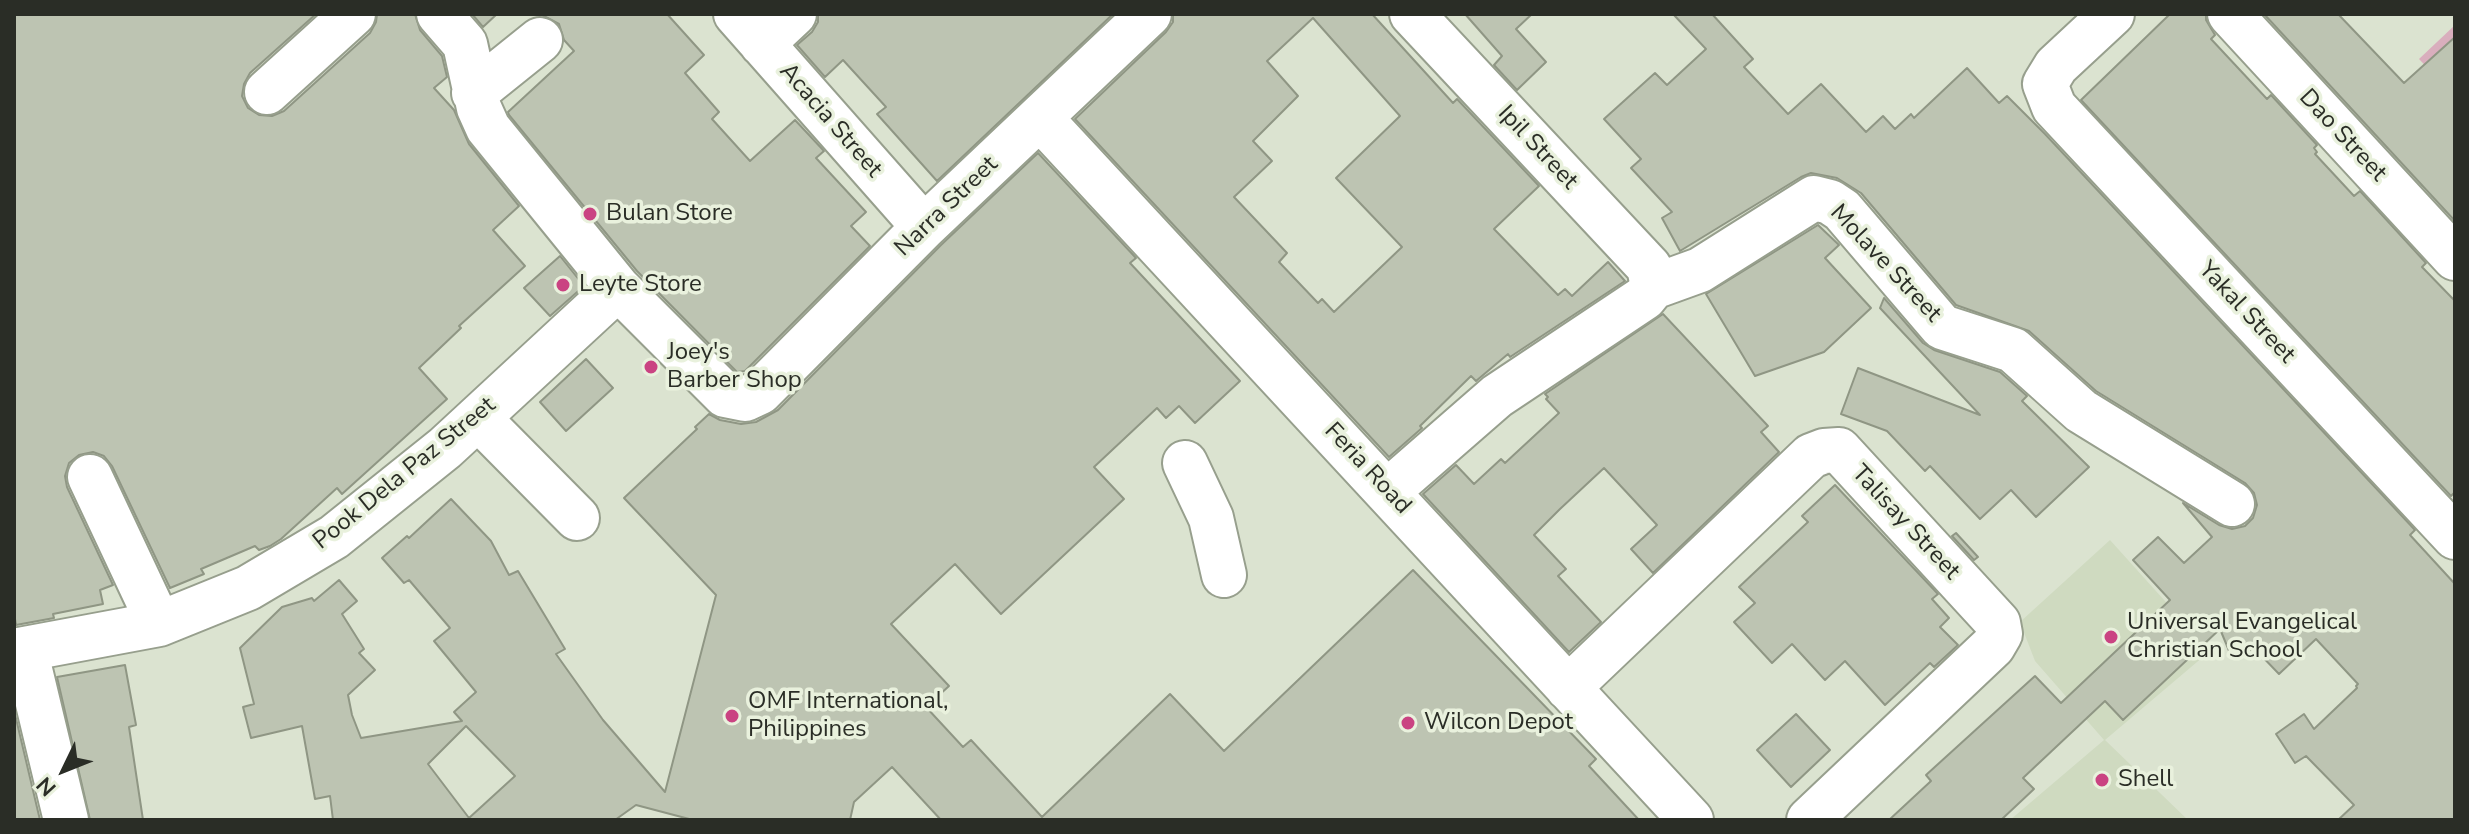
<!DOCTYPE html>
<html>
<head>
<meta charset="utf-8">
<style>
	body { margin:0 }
	#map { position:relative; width:2469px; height:834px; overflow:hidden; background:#dbe3d0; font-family:"Nunito Sans",sans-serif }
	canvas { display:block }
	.frame { position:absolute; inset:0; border:16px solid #2a2d26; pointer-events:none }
	.north { position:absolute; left:24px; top:730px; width:80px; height:80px; -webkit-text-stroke:6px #e9f1dd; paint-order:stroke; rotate:227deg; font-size:22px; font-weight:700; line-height:32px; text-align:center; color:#2a2d26 }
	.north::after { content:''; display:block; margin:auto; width:28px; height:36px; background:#2a2d26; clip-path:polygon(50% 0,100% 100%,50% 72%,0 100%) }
</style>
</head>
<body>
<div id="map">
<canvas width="2469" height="834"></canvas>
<div class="frame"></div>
<div class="north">N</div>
</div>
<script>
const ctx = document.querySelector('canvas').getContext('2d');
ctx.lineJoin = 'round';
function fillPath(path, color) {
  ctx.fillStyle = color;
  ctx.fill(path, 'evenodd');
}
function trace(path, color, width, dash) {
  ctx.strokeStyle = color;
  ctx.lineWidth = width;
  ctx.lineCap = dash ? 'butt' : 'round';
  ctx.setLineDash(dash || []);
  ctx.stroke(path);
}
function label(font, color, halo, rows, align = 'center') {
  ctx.font = font + ' "Nunito Sans",sans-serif';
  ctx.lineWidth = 7;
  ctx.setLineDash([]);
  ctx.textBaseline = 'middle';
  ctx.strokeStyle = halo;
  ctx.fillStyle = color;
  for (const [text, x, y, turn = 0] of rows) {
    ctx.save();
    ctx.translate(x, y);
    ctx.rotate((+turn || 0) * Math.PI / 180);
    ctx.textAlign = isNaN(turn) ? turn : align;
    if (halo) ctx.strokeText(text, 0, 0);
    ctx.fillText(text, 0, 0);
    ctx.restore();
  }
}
const built = new Path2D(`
	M2110,540L2210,651L2105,740L2188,820H2010L2104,740L2035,661L2020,622Z`);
const green = new Path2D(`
	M2455,25V97L2419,59Z`);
const building = new Path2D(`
	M14,14H316L250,73L244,84L242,96L248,108L259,115L272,116L284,111L370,33L376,22L377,14H415L420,30L442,56L447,77L434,88L454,110L469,144L519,206L493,230L525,266L459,326L461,328L419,368L447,399L342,494L337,488L281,539L270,546L259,550L255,546L201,569L204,574L170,588L112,466L104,456L93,452L79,455L69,463L65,476L67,487L113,585L100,590L103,604L53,614L54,618L16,625L14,613Z
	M472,14H497L483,27Z
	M540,14H667L704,55L685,73L719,112L712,119L750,161L795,120L824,151L816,158L866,212L851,226L870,246L745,371L737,372L637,271L509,115L508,112L574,51L564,40L559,24Z
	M818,14H1113L937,181L877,114L886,107L843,60L825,77L797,45L812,32L818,22Z
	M1173,14H1372L1453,103L1457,99L1539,186L1494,229L1558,295L1565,289L1572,296L1608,262L1625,281L1510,357L1508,354L1476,381L1471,376L1420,426L1422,428L1389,457L1075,119L1166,32L1173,22ZM1313,18L1400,116L1336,178L1402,247L1334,312L1322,299L1318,303L1279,262L1287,253L1234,197L1272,161L1253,141L1298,96L1267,61Z
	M1465,14H1532L1516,29L1546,62L1517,90L1494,65L1502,56Z
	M1673,14H1712L1753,59L1744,67L1788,114L1821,84L1866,132L1883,116L1895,129L1911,114L1914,118L1967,68L1999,103L2007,96L2045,134L2415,530L2410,535L2455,584V820H2338L2354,805L2306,756L2295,763L2276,734L2304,714L2314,729L2357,688L2356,686L2358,684L2316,639L2279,674L2254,648L2232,658L2220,629L2123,720L2105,701L2023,778L2034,789L2001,820H1889L1931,781L1926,775L2035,676L2061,703L2170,600L2133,560L2158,537L2184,563L2212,537L2183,503L2219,525L2232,529L2245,526L2253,518L2257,505L2254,493L2245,483L2096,391L2029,331L1956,305L1861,193L1837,178L1811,173L1801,177L1680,251L1662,218L1672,212L1631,168L1641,159L1604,119L1655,73L1667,85L1706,49Z
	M2170,14H2206V20L2215,35L2211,39L2267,99L2271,95L2317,145L2314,148L2317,152L2315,154L2354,196L2360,191L2426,263L2422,267L2455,301V492L2451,496L2081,100Z
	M2264,14H2338L2404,83L2455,37V221Z
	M1038,153L1136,258L1130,263L1240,381L1195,423L1179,406L1166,418L1157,408L1094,467L1124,499L1001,614L955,564L891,624L949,686L926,707L963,747L971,740L1042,817L1170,694L1224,751L1413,570L1596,759L1589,766L1639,820H941L892,767L854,802L850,820H693L636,805L615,820H333L330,796L315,799L302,726L251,738L243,707L254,704L240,648L282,607L312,598L314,601L339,580L357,601L342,614L364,649L359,653L375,670L348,695L352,715L361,738L462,721L454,712L476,692L434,641L450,628L409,580L404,583L382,558L407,536L409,538L451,499L491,541L509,575L518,571L565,649L556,654L603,720L665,792L716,595L624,498L697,429L695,427L709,414L720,420L741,424L756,422L778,410L941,245ZM466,726L515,776L469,818L428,764Z
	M1818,225L1839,245L1825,258L1871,308L1824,352L1755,376L1706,294Z
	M560,256L584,286L550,316L524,288Z
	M1884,298L1923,343L1934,350L2000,372L2027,396L2022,401L2089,467L2036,517L2011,490L1980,519L1930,466L1925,471L1887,431L1841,414L1858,368L1980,415L1880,308Z
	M1663,314L1768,426L1761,432L1779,452L1653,573L1631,549L1657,525L1604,468L1560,509L1534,535L1566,569L1558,576L1601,622L1569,652L1423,494L1456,465L1474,484L1501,459L1505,463L1559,413L1546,399L1548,397L1545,394Z
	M586,359L613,388L566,431L540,402Z
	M1835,485L1938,594L1932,599L1949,618L1940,627L1958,645L1934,667L1930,663L1885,705L1845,661L1825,680L1792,644L1772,663L1734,622L1755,603L1739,587L1808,522L1802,516Z
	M1956,533L1978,557L1974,560L1952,536Z
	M125,665L136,725L129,727L143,820H90L57,677Z
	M14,710L40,820H14Z
	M1796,714L1830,750L1791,787L1757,750Z`);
const minor = new Path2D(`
	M439,14L465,44L479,108L488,128L618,288L725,395L745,399L760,392L924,227L1149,14
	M736,14L924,227
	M1412,14L1649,267L1653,287
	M2112,14L2056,66L2045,84L2054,107L2455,537
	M2230,14L2455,258
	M762,44L794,14
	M267,92L353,14
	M474,93L540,40
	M1041,119L1691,820
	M478,418L577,518
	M1185,463L1211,518L1224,575
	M90,477L159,624
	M1388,491L1497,396L1644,298L1653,287L1700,270L1814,198L1830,202L1842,210L1942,327L2013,350L2081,411L2232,504
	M25,649L66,820
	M14,651L159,624L248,588L334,537L445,448L618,288
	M1568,688L1811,456L1824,451L1839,450L1998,623L2000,634L1993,646L1809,820`);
const markers = [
	[590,214,8,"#ca4382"],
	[563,285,8,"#ca4382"],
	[651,367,8,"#ca4382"],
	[2111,637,8,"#ca4382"],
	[732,716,8,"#ca4382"],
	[1408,723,8,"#ca4382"],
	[2102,780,8,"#ca4382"]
];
const streetNames = [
	["Acacia Street",830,121,49],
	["Dao Street",2342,136,47],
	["Ipil Street",1537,148,47],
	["Narra Street",947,207,-44],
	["Molave Street",1885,264,47],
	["Yakal Street",2246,313,47],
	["Feria Road",1367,469,47],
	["Pook Dela Paz Street",405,474,-39],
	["Talisay Street",1905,523,47]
];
const poiNames = [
	["Bulan Store",606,214],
	["Leyte Store",579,285],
	["Joey's",667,353],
	["Barber Shop",667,381],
	["Universal Evangelical",2127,623],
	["Christian School",2127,651],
	["OMF International,",748,702],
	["Philippines",748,730],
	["Wilcon Depot",1424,723],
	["Shell",2118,780]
];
fillPath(built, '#cfdac0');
fillPath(green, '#d9aebd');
fillPath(building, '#bdc4b2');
trace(building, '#8f9684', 2);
trace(minor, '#979f8d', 48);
trace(minor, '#fff', 44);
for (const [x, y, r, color] of markers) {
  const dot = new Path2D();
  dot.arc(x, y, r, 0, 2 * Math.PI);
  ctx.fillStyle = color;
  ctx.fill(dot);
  trace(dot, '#e9f1dd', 3);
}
label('24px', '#2a2d26', '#e9f1dd', streetNames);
label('24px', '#2a2d26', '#e9f1dd', poiNames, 'left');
</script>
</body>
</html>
